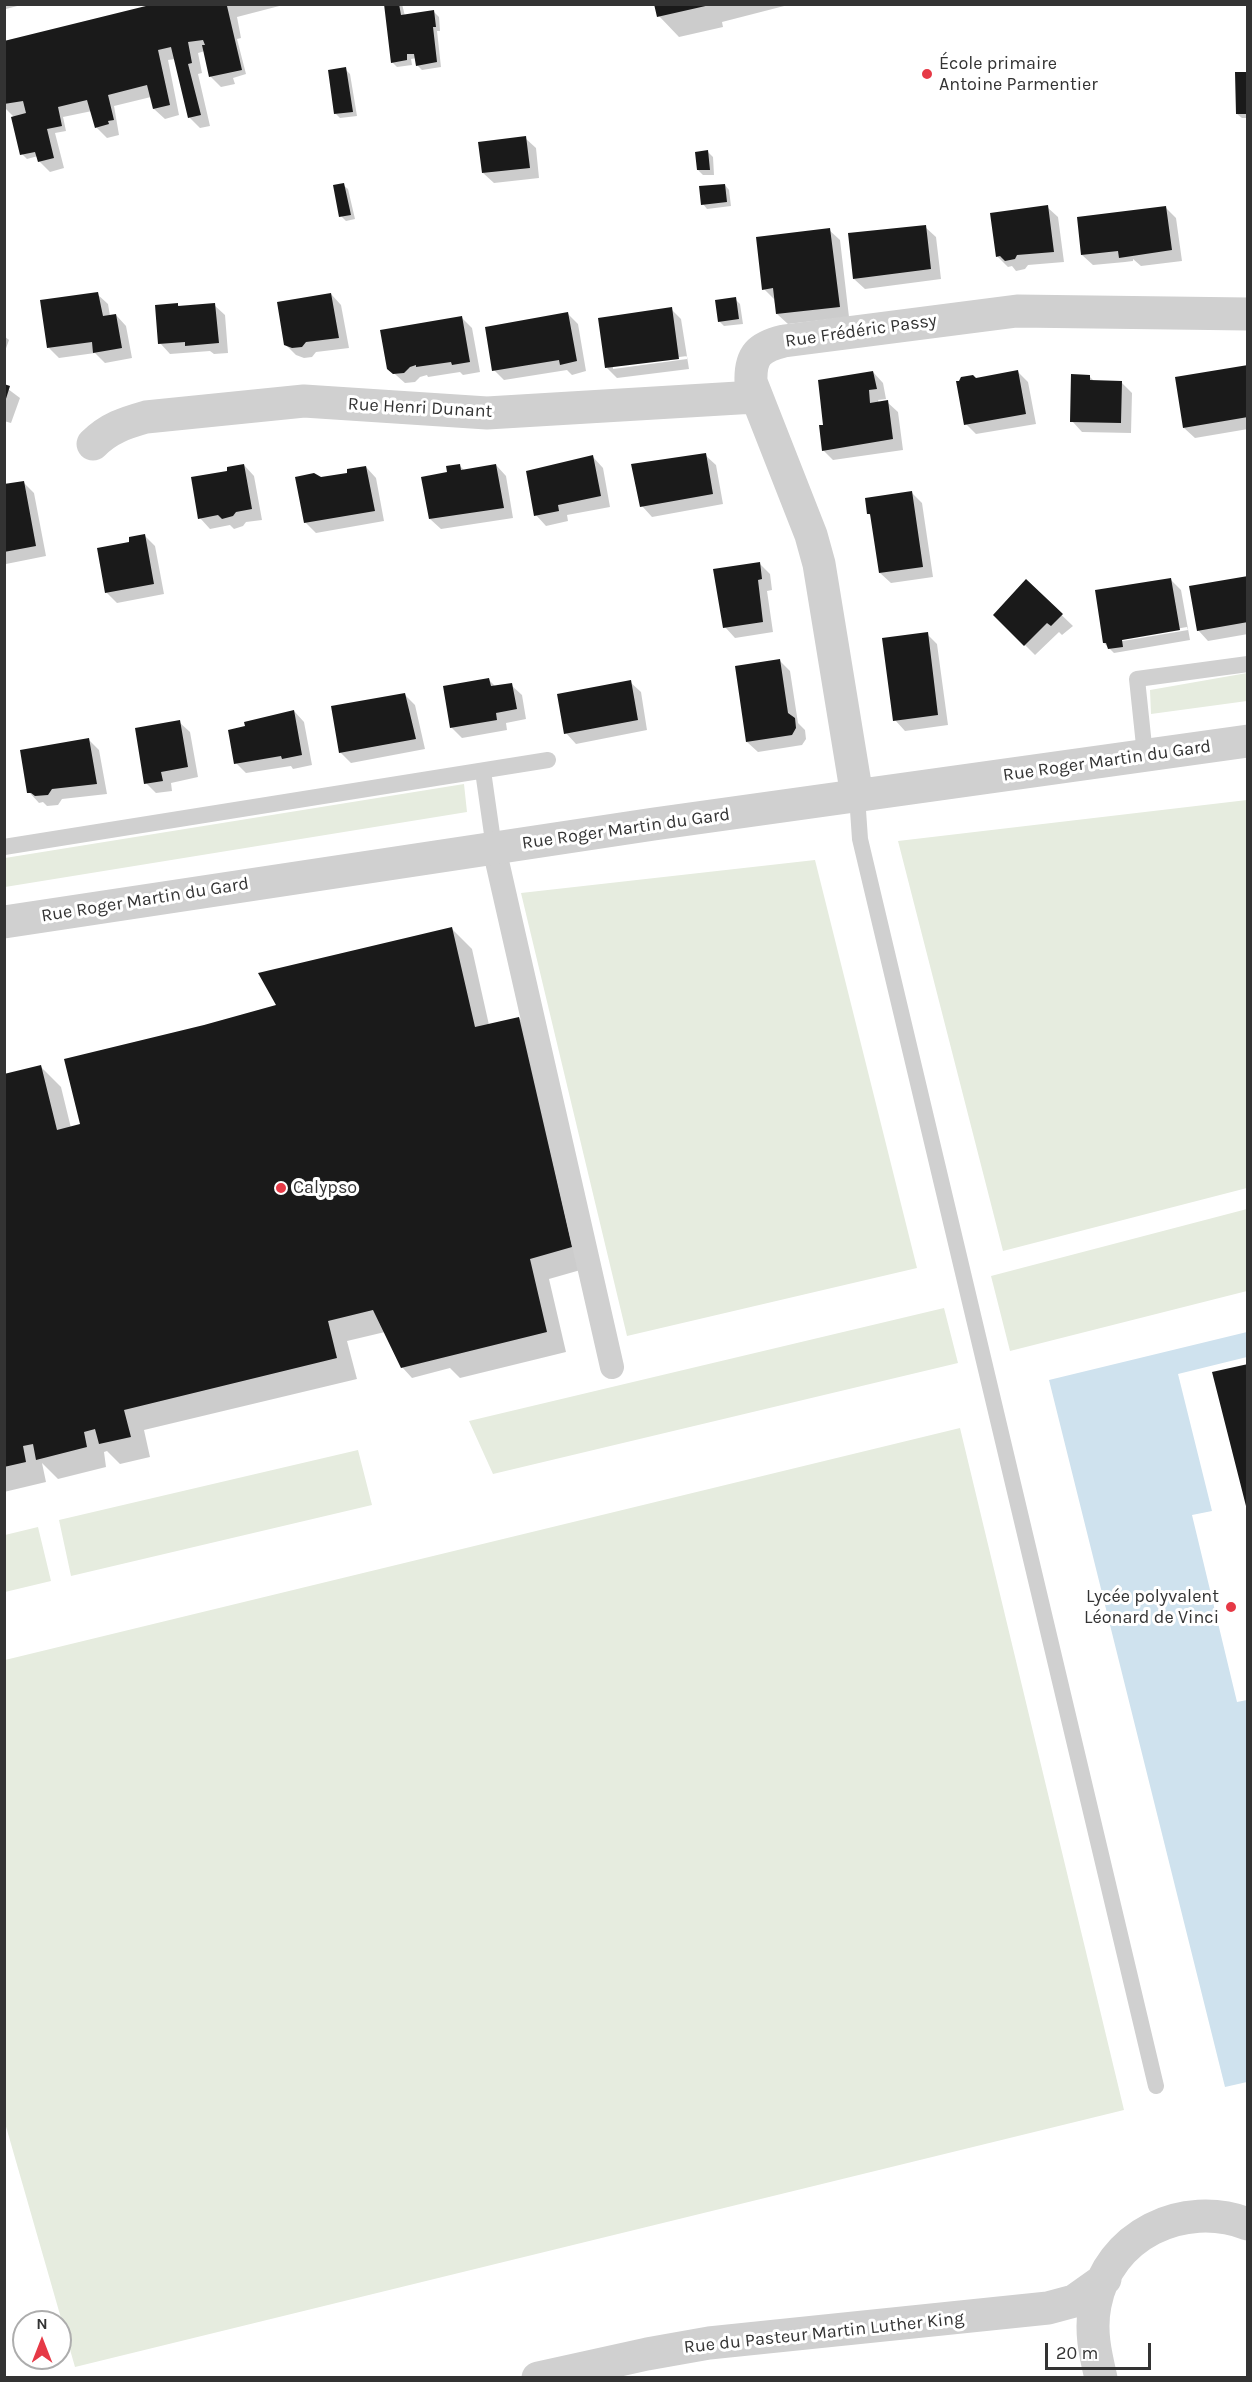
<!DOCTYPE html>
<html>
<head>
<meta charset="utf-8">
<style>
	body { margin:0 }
	#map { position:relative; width:1252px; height:2382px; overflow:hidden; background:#fff; font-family:Karla,sans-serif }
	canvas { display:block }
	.frame { position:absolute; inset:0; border:6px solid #333; pointer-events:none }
	.north { position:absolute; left:12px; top:2310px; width:60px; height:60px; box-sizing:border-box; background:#fff; border:2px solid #adadad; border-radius:50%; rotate:0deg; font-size:16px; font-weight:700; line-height:24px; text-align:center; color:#333 }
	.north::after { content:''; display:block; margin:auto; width:21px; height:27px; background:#e63946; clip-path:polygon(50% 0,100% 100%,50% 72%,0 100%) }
	.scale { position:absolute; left:1045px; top:2343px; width:106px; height:27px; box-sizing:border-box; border:3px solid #333; border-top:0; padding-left:8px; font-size:18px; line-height:21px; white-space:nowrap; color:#333; -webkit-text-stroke:4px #fff; paint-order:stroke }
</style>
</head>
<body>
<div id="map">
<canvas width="1252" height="2382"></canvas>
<div class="frame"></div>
<div class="north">N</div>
<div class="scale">20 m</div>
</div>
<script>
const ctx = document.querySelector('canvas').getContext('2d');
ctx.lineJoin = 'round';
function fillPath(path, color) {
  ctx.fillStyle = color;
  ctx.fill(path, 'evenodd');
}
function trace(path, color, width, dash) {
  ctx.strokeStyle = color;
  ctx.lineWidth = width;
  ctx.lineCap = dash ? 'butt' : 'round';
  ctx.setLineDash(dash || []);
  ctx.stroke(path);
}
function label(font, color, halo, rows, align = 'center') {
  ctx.font = font + ' Karla,sans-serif';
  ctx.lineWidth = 6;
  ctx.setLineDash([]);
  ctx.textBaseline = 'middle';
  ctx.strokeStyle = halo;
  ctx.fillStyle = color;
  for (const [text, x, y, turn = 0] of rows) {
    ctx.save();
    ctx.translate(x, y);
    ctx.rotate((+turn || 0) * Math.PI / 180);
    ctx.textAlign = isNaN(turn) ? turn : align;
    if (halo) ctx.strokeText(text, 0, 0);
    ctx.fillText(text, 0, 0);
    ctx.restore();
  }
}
const green = new Path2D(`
	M1247,673V701L1151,714L1150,690Z
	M464,784L467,812L5,887V858Z
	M1247,800V1188L1003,1251L898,841Z
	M815,860L917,1268L627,1336L521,893Z
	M1247,1209V1291L1010,1351L991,1276Z
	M944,1308L958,1363L493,1474L469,1421Z
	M960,1428L1124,2110L75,2367L5,2123V1660Z
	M358,1450L372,1505L71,1576L59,1520Z
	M38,1527L51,1581L5,1592V1535Z`);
const water = new Path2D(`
	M1247,1332V1357L1178,1374L1212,1511L1192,1515L1237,1702L1247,1700V2082L1225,2087L1049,1380Z`);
const shadow = new Path2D(`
	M4,4H21V5L6,9Z
	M161,4H287L237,17L241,38L237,39L246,74L233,78L235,84L221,87L211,77L205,51L198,53L202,73L198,74L210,126L200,128L190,118L175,59L168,60L179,115L165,119L154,109L151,97L114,106L119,135L107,138L97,128L92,111L63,117L66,131L55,133L64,168L50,172L39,161L38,156L27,159L22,154L15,118L4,107V42Z
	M386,4H402L405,16L434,12L439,17L440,31H437L441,67L422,70L417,65V58L411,59L412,65L397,67L392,62Z
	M656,4H792L722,22L723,27L679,37L659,16Z
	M345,69L350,74L357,116L340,118L335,113Z
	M1248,74V118H1242L1237,114Z
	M525,138L536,148L539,178L494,183L483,173Z
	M708,152L713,157L714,175H703L698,170Z
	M343,185L348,189L355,219L346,221L341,216Z
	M725,185L729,190L731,206L707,209L703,204Z
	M1047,207L1058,217L1064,262L1028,265L1025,269L1016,271L1012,266L1008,267L997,256Z
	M1166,208L1176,218L1182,261L1141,266L1133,259V261L1125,262L1093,265L1082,255Z
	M925,227L936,237L941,279L865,289L854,279Z
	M829,230L840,240L849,317L788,324L777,314L774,299L764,289Z
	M97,294L108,304L110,316L116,315L126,326L132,358L105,363L95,353L59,358L49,348Z
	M331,294L341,305L349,348L316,352L312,357L304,358L296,355L285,344Z
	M735,299L740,304L743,324L724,326L719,321Z
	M177,304L180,307L214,305L225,315L228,353L214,354L210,351L170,354L160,343Z
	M671,309L681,319L689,369L617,378L607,368ZM687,356V359L613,369V366Z
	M568,314L578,324L586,371L572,375L567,370L504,380L494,370Z
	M462,318L472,328L480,372L463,375L460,372L428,377L427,375L420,377L415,382L405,383L388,368Z
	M4,336L9,340L4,354Z
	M1248,366V429L1195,438L1184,428Z
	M873,372L883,383L886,399L878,400L879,403L887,402L898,412L903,450L833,460L823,450L825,426Z
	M1018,372L1028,382L1036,424L976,434L966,424Z
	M1089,376L1094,381L1121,382L1132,393L1131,433L1082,432L1072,421Z
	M4,386L20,398L11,423L4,421Z
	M705,455L716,465L723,504L652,517L642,506Z
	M593,457L603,468L610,507L567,515L568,521L546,526L536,515Z
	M244,465L254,476L262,520L246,522L243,526L234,529L230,525L210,529L200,518L229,472Z
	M496,465L506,476L513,518L441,529L430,519L449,473L460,466L465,471Z
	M366,467L376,478L384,521L316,533L305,522L320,478L349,474Z
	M24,483L34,493L46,556L6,564L4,485Z
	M912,493L922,503L933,577L891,583L880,573L872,517L868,513Z
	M144,535L155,546L164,594L117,603L106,592L131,543Z
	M760,564L770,574L772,590L767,591L773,632L735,638L725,627Z
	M1248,578V634L1208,641L1198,630Z
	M1170,579L1181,590L1190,640L1114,653L1104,643ZM1187,627L1188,630L1111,643V640Z
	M1026,581L1073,626L1062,635L1059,632L1035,655L995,615Z
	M927,634L937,644L948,725L905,731L895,720Z
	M780,661L790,671L798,723L805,730L806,739L802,745L758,752L747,742Z
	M489,680L496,687L511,685L522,695L526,719L506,723L507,730L462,738L451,727Z
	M630,682L641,692L647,730L576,744L566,733Z
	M405,695L415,705L425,749L351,763L340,752Z
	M294,711L304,722L312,765L293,769L291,766L246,773L236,763Z
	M179,722L190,732L198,777L171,783L172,791L156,793L146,783Z
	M88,739L99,750L107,794L62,799L58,805L47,806L43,802L39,803L29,792Z
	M452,929L472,949L489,1025L519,1018L539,1038L591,1267L549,1279L566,1352L460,1378L450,1368L412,1378L402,1367L385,1332L347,1341L357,1379L144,1430L150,1457L120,1464L107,1451L104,1452L106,1467L58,1479L42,1463L46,1482L4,1492V1076L41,1067L61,1087L71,1128L82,1125L279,1006Z`);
const building = new Path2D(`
	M154,4H231L227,6L242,70L209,77L202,45H205L203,40L188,42L192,63L188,64L201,115L188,118L171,47L158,50L170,105L153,109L147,85L108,95L114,120L108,121L109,124L95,128L87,100L58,107L62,126L47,129L54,158L38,162L35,152L20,155L11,117L26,113L23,101L4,104V41Z
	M384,4H399L401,15L434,10L436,27H433L437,62L416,66L414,54H407V60L391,63Z
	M654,4H710V5L657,17Z
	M346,67L353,112L334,114L328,70Z
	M1235,72H1248V114H1236Z
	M526,136L530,168L482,173L478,142Z
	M708,150L710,170H697L695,152Z
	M344,183L351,215L339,217L333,185Z
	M725,184L727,202L701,205L699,186Z
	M1048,205L1054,252L1017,255L1015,259L1005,261L1000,256L996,257L990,213Z
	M1166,206L1172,250L1119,258L1118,251L1081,255L1077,217Z
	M926,225L931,269L853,279L848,233Z
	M830,228L840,307L776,314L773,288L762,290L756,237Z
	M98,292L103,316L116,314L122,348L93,353L92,342L47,348L40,300Z
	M331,293L339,338L306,342L302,347L292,348L284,345L277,302Z
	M736,297L739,319L718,322L715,300Z
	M178,303V306L215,303L219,343L185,346V342L158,344L155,305Z
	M672,307L679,359L605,368L598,318Z
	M568,312L577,361L560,365L559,360L492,371L485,327Z
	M462,316L470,362L452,365L451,362L416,367V365L410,367L404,373L393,374L387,369L380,330Z
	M1248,365V417L1183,428L1175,377Z
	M1018,370L1026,414L964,425L956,381H959L961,377L973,375L976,378Z
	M873,371L877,389L869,390L870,403L888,400L893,439L822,451L819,425H823L818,380Z
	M1071,374L1090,375V380L1122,381L1121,423L1070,422Z
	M4,384L10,386L5,402H4Z
	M706,453L713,494L640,507L631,464Z
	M593,455L601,496L558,505L559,511L534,516L526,471Z
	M244,464L252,509L236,512L233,516L222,519L218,515L198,519L191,477L227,471V467Z
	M460,464L461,470L496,464L504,508L429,519L421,477L447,472L446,466Z
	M366,466L375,511L304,523L295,477L314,473L321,477L347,473V469Z
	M24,481L36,546L4,552V484Z
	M912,491L923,567L879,573L870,514H867L865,498Z
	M145,534L154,584L105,593L97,548L129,542V537Z
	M760,562L762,579L758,580L763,622L723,628L713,569Z
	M1248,576V622L1197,631L1189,586Z
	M1171,578L1180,630L1122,640L1123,647L1108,649L1106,643H1103L1095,590Z
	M1026,579L1063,614L1051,626L1047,623L1024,646L993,615Z
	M928,632L938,715L893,721L882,638Z
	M780,659L788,713L795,718L796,728L792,735L746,742L735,666Z
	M489,678L491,686L512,683L517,709L496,713L497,720L450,728L443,686Z
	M631,680L638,720L564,734L557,694Z
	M405,693L416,739L339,753L331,706Z
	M294,710L302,755L282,759L281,756L234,764L228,730L245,726L244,722Z
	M180,720L188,767L161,772L163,781L144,784L135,728Z
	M89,738L97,784L52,789L48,795L35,796L31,793H27L20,750Z
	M452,927L475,1027L519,1017L572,1247L530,1259L547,1332L401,1368L373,1310L328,1321L337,1358L124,1410L131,1437L99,1444L95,1429L84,1432L87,1447L36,1460L33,1444L23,1446L26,1462L4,1467V1074L41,1065L57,1130L80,1124L64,1059L204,1025L276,1005L258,973Z
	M1248,1364V1510H1247L1212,1372Z`);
const service = new Path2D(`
	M1145,755L1137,679L1248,664
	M483,771L494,848
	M857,796L860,839L1156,2086
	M4,847L548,760`);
const pedestrian = new Path2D(`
	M494,848L612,1367`);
const minor = new Path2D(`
	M93,444C109,428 125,423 146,417L304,401L487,413L755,397
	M857,796L819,564L811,535L751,382C750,355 759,347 784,341L1017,311L1248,314
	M4,922L654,824L1248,741`);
const tertiary = new Path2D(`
	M538,2378L647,2354L709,2343L1048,2308L1074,2301L1105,2279
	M1101,2378C1095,2353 1090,2330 1095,2305C1108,2235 1183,2199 1248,2224`);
const markers = [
	[927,74,6,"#e63946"],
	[281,1188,6,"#e63946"],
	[1231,1607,6,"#e63946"]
];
const poiNames = [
	["École primaire",939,64],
	["Antoine Parmentier",939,85],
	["Calypso",293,1188],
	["Lycée polyvalent",1219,1597,"right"],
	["Léonard de Vinci",1219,1618,"right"]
];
const streetNames = [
	["Rue Frédéric Passy",861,331,-8],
	["Rue Henri Dunant",420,408,3],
	["Rue Roger Martin du Gard",1107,761,-8],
	["Rue Roger Martin du Gard",626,829,-8],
	["Rue Roger Martin du Gard",145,900,-9],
	["Rue du Pasteur Martin Luther King",824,2333,-6]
];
fillPath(green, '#e6ecdf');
fillPath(water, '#cfe2ee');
fillPath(shadow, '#0003');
fillPath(building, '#1a1a1a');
trace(service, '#d0d0d0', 16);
trace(pedestrian, '#d0d0d0', 24);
trace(minor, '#d0d0d0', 33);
trace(tertiary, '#d0d0d0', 33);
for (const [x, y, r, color] of markers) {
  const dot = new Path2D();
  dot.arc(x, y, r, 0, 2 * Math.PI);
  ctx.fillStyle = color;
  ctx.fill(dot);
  trace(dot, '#fff', 2);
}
label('18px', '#333', '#fff', poiNames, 'left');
label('18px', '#333', '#fff', streetNames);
</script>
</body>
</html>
